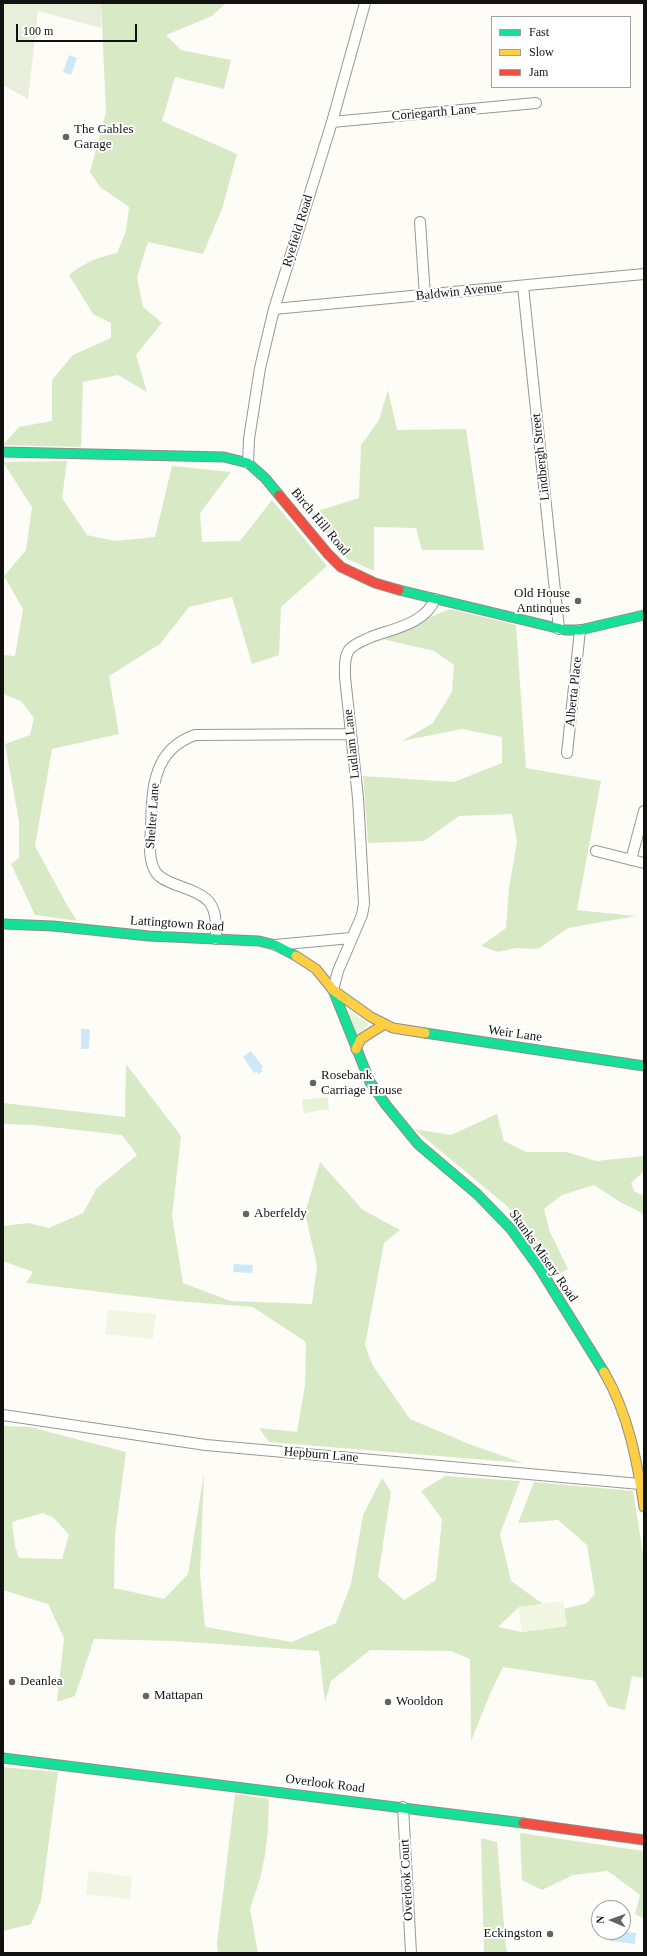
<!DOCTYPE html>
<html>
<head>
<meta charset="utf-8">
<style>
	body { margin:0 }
	#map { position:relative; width:647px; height:1956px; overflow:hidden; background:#fdfcf7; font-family:Georgia,serif }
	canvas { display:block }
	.frame { position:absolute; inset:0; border:4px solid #111; pointer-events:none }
	.legend { position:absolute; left:491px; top:16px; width:140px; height:72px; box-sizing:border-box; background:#fff; border:1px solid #a0a0a0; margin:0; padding:5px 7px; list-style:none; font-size:12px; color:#111 }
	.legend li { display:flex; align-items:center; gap:8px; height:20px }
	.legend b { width:20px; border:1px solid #a0a0a0 }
	.north { position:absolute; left:591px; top:1900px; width:40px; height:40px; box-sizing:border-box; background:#fff; border:1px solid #a0a0a0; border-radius:50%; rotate:272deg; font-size:11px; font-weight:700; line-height:16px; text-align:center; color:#111 }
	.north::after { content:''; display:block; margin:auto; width:14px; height:18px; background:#646362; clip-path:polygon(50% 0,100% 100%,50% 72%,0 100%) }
	.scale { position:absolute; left:16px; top:24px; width:121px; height:18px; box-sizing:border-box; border:2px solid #111; border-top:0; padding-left:5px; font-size:12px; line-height:14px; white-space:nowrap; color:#111; -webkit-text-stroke:3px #fff; paint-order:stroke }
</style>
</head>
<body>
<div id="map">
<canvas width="647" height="1956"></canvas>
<div class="frame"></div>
<ul class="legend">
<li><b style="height:5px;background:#16e098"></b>Fast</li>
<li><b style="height:5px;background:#ffcf43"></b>Slow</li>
<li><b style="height:5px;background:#f24e42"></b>Jam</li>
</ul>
<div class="north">N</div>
<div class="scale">100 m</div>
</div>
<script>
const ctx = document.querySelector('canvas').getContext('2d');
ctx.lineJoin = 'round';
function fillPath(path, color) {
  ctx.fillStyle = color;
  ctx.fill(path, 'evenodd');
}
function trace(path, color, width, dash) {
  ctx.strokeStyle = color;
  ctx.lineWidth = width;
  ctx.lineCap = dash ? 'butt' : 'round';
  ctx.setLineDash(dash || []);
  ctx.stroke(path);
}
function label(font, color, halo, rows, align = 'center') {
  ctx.font = font + ' Georgia,serif';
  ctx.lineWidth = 4;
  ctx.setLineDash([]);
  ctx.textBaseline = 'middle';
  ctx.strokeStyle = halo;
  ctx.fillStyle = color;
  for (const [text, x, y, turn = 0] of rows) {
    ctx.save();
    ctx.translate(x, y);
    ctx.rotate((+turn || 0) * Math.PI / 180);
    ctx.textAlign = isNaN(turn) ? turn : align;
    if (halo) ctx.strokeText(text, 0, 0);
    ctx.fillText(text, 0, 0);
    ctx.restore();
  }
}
const green = new Path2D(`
	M348,1010L369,1024L356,1037Z
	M328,1097L329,1109L304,1113L302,1100Z`);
const forest = new Path2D(`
	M101,3H226L212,16L166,35L181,50L231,60L224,89L175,77L162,121L237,154L222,209L203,254L148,242L137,277L143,307L162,323L136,355L147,392L118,375L83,382L81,447L3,445L19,427L52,421V380L73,355L111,338V323L93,314L69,275C86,262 96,258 117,253L126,231L129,207L100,187L90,172L106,112Z
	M388,390L397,430L466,429L484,550H422L416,528L374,527V571L343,557L311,513L359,498L361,445L379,420Z
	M67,461L62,498L87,535L115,541L155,537L172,466L231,472L200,513L202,542L240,541L272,500L327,566L281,607L279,655L252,664L232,597L189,607L160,644L109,676L119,734L52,749L35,846L67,905L77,921L35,915L11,864L19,858V821L5,744L30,735L34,718L21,701L3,694V655L15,656L23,609L4,576L26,550L32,507L3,462Z
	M450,609L516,625L526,768L601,781L577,910L636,916L568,928L538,949L516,948L498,952L481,946L506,928L509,888L517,842L512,814L459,816L424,841L368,843L363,776L454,782L502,763V737L462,729L402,741L433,723L452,692L454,665L434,651L378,638Z
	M126,1064L181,1136L172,1216L183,1283L231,1301L312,1304L317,1266L305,1213L320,1162L363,1210L400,1230L384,1243L365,1345L373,1366L410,1419L469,1444L523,1463L269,1442L259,1428L297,1432L305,1385L306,1342L253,1307L177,1301L26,1283L33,1272L3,1261V1226L28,1223L49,1228L83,1213L97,1188L137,1155L122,1135L33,1125L3,1124V1103L125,1117Z
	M497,1114L504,1141L526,1152H566L597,1161L644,1156V1171L631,1183L634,1191L644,1196V1214L620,1202L594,1185L562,1195L544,1209L550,1232L568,1269L555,1276L507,1206L414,1129L451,1135Z
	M3,1426L30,1427L126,1452L115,1535L114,1588L164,1599L188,1574L204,1473L200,1574L205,1627L292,1642L336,1623L351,1584L363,1515L382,1478L391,1492L378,1577L404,1600L436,1580L442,1519L421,1491L445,1476L520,1481L500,1534L511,1581L543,1604L518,1608L498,1627L522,1632L566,1626L564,1609L587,1603L595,1594L587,1545L558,1520L518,1523L534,1482L633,1491L644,1560V1678L632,1676L625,1710L608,1706L595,1681L503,1667L490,1694L471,1741L470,1659L451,1651L370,1650L331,1681L325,1703L319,1651L174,1641L94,1639L75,1696L57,1702L64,1638L48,1604L3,1590ZM43,1513L54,1518L69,1535L62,1559L19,1558L15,1546L12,1522Z
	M3,1767L58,1772L41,1901L31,1924L3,1931Z
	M235,1794L269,1799L268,1831L265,1855L260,1879L250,1909L258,1953H218L217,1943Z
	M520,1833L644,1851V1918L635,1914L640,1895L608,1871L573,1875L542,1890L522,1880Z
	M481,1838L497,1842L506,1948L508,1953H484Z`);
const cemetery = new Path2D(`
	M3,3H101V28L38,11L28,99L3,85Z`);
const pitch = new Path2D(`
	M108,1310L156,1314L153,1339L105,1334Z
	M563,1601L567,1626L522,1632L518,1607Z
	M89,1871L132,1877L130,1899L86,1894Z`);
const water = new Path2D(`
	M69,55L77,58L71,75L63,72Z
	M81,1029H90L89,1049H81Z
	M251,1051L263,1067L261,1069L263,1071L258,1074L257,1072L254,1073L243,1057Z
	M234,1264L253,1265L252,1273L233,1272Z
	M623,1931L636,1933L635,1944L610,1941L611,1932Z`);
const street = new Path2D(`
	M332,122L536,103
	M420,222L425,296
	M523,286L559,629
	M274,309L644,274
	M248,463L249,439L260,368L274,309L332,122L365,3
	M567,753L580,630
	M596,851L644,863
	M631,860L644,811
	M216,939C217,900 210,897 174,884C167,881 159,878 155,871C148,858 150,842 151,829C152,790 152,750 195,735L351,734
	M275,945L351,938
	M333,990L338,971L362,915L364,904L358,798L345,677C345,668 344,657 349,650C355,643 363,641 371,637C393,629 426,623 435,599
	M3,1415L206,1445L640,1484
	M403,1807L411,1953`);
const fast = new Path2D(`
	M3,452L224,457L248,463L265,478L279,495
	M399,590L565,630H580L644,615
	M3,924L53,926L149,936L259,941L275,945L296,956
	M333,990L370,1082L386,1105L418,1144L477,1194L511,1229L540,1269L604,1372
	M425,1033L644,1066
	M3,1758L523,1823`);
const slow = new Path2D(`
	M296,956L316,969L333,990L371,1017L393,1028L425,1033
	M356,1049L361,1039L383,1025
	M604,1372C628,1413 637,1460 644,1507`);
const jam = new Path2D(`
	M279,495L328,554L341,567L375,583L399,590
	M523,1823L644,1840`);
const markers = [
	[66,137,4,"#646362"],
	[578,601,4,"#646362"],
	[313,1083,4,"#646362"],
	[246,1214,4,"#646362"],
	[12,1682,4,"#646362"],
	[146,1696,4,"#646362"],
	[388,1702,4,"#646362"],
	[550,1934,4,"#646362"]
];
const streetNames = [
	["Coriegarth Lane",434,113,-5],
	["Ryefield Road",298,231,-73],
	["Baldwin Avenue",459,292,-6],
	["Lindbergh Street",541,457,-96],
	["Birch Hill Road",320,522,50],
	["Alberta Place",574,692,-84],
	["Ludlam Lane",352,744,-96],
	["Shelter Lane",153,816,-86],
	["Lattingtown Road",177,924,4],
	["Weir Lane",515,1034,8],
	["Skunks Misery Road",543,1256,55],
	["Hepburn Lane",321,1455,5],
	["Overlook Road",325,1784,7],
	["Overlook Court",407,1880,-93]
];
const poiNames = [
	["The Gables",74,130],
	["Garage",74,145],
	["Old House",570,594,"right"],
	["Antinques",570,609,"right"],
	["Rosebank",321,1076],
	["Carriage House",321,1091],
	["Aberfeldy",254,1214],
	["Deanlea",20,1682],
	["Mattapan",154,1696],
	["Wooldon",396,1702],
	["Eckingston",542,1934,"right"]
];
fillPath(green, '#e7f3d7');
fillPath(forest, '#d8eac5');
fillPath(cemetery, '#e9eedb');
fillPath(pitch, '#f0f6e1');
fillPath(water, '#cde8f7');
trace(street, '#979795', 12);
trace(fast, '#8e8d8b', 11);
trace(slow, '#8e8d8b', 11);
trace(jam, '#8e8d8b', 11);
trace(street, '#fffffe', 10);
trace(fast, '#16e098', 9);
trace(slow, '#ffcf43', 9);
trace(jam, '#f24e42', 9);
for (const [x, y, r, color] of markers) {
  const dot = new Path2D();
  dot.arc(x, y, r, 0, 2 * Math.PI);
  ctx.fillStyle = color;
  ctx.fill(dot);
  trace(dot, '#fff', 1.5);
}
label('13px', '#111', '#fff', streetNames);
label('13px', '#111', '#fff', poiNames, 'left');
</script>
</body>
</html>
